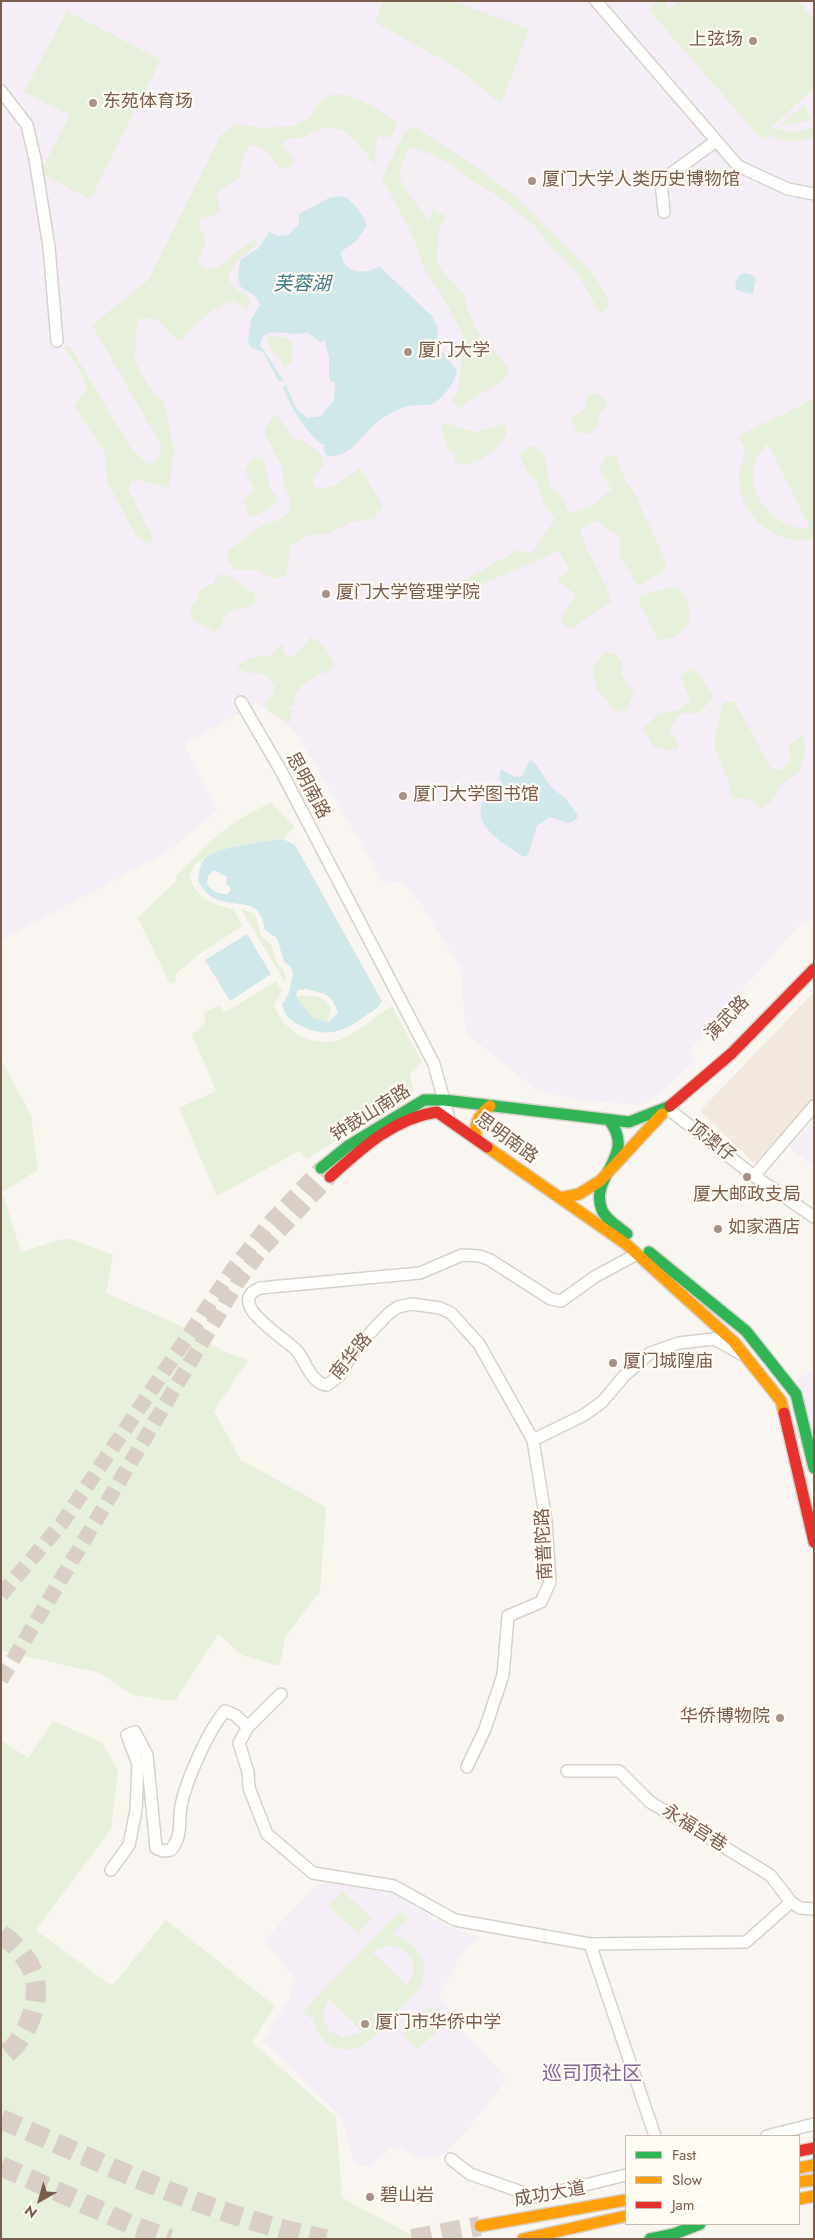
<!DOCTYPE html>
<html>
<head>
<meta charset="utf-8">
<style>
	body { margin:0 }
	#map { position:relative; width:815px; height:2240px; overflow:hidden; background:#f9f5f0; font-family:Jost,sans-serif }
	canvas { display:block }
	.frame { position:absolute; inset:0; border:2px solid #7a5c4d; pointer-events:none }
	.legend { position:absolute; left:625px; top:2135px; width:175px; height:90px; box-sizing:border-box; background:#fffaf3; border:1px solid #cabbb1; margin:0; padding:6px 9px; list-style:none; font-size:15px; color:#7a5c4d }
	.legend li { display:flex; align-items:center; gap:10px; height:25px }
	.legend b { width:25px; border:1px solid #cabbb1 }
	.north { position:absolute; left:15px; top:2175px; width:50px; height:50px; -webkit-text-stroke:4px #fffaf3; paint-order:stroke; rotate:218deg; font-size:14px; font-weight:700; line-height:20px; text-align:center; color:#7a5c4d }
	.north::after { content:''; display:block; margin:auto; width:18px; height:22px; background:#7a5c4d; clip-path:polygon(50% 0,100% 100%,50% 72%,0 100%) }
</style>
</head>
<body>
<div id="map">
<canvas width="815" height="2240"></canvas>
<div class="frame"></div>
<ul class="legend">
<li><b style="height:6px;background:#30b455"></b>Fast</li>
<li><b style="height:6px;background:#ff9f0a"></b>Slow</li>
<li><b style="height:6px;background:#e5322d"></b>Jam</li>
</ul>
<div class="north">N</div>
</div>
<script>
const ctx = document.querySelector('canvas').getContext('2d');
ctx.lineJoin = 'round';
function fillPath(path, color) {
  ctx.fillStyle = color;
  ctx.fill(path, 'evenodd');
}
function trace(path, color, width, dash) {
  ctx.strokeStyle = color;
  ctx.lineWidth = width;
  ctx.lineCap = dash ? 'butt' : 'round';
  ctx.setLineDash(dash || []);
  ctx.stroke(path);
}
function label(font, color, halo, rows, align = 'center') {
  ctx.font = font + ' Jost,"Noto Sans SC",sans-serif';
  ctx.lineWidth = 4.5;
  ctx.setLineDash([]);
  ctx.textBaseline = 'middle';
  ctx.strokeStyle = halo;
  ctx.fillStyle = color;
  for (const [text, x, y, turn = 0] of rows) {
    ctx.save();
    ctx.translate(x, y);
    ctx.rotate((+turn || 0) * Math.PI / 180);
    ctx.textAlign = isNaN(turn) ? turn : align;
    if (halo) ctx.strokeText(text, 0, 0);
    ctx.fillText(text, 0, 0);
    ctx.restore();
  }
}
const residential = new Path2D(`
	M814,992V1101L754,1163L700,1111Z`);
const education = new Path2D(`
	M1,1H814V918L798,926L692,1048L691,1056L694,1062L661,1093L642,1105L579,1100L538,1091L466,1033L460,967L421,904L402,882L384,883L297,734L258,703L184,744L218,810L166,853L1,940Z
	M814,1121V1166L789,1148Z
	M814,1370V1435L794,1381Z
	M344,1878L399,1896L441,1923L479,1938L463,1952L439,1995L463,2031L507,2079L468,2129L444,2154L422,2159L400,2147L389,2149L371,2166L355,2165L342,2118L263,2041L291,1996L293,1976L264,1941L315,1886Z`);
const green = new Path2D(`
	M383,1H452L529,29L501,104L459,69L375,22Z
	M657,1H666L668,11L679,1H798L814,19V89L771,127L791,132L814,128V138L791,142L769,136L766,139L757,134L649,10Z
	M67,11L161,60L90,199L40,173L70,115L24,92Z
	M333,94C357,95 379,109 398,123L393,134L387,138L377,136L375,165C359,145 345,119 316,131C312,132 309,135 305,137C297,139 290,137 282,142C283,151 293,154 294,163L289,167L280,169L267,151L253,145C240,152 242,164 240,177L220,190L216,197L221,209L218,213L200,220V228L206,237L204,248L198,261L203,269H216L239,250L257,239L256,246C238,259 211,280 247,295L251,303L246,309L235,300C212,308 198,320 183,339L177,340L159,320L141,318L137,323L135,361L150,389L164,403L174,450L169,488L138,480L132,481L128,489L153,539L150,544L136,536L107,481L105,453L74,406L87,388L78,368L64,347L69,345L132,450L148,464L156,461L162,447L92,325L148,280L221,135L237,124L261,128L293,126L310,117L319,102Z
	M804,105L811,120L780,126V123H783Z
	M413,126L475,166L515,196L594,275L610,303L604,311L600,313L576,271L545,241L535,226L492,192L470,180L454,166L433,155L409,147C406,155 400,166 399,174C399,185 423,210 428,222L433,209L446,216L438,232L437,262L443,272L466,297V306L478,332L508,367V375L503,380L458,408L452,399L458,390L462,357L466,349L465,339L448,306L423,266L415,240L382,178L405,132Z
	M272,336L287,338L293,343L291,364L285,367L281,364V359C273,353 268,347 268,337Z
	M596,393L605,399L607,406L599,415L597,427L589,434L577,432L571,418L584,410L588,395Z
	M814,399V540C776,545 741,519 739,480C738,469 745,458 745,450C745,447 740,440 738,436ZM768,444L809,527V528C767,531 732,475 768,444Z
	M278,416L292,438L304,442L320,453L324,464L313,478V485L319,489L333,486L360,468L383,506L374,519L351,522L325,535L312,534L290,546L287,571L284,577L274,579L258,570H234L227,560L228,550L268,522L278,521L288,513L291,502L283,480V469L264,432L272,417Z
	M445,423L475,432L504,424L507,431C502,448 481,461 465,465L453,461L455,454L448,449L441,429Z
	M531,446L536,447L545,456L549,485L561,497L570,514L593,505L610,491L611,488L599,470L606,456H616L627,484L633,490L666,562V570L638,586L620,556L621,541L617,534L606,529L602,523L596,521L580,529C586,555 605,576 611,602L580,622L576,627H568L561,623L564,613L576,595L558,581L557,578L570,571L559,551L455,596L450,588L518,550L532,553L555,519L544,503L536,482L526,470L519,454Z
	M255,457L264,460L270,489L279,499L267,510L250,518L243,501L254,490L244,469Z
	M222,574C233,576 235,581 244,587C252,592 255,591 256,602C248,610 232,606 226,615C221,622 224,624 215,632L194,621L189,609L196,600L200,590L213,584L216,578Z
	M676,586C701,607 691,640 658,640L639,603L640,596Z
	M311,637C323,642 328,652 334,663L331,670C314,676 294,685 293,706L287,708L292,711L290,723L287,722L268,711L266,699L271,698L275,688L268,676C257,671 246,676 238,667L239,664C249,659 260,653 270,657L281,643L286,655L292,657C301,652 304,644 311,637Z
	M604,652L615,654L622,662L621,674L634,694L625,711H615L597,689L592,669Z
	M691,668L699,674L713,695C702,712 701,715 681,713L672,725L669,735L676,738L678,749L668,751L654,747L643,728L659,714L677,710L691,700L680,677Z
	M734,701L771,768L782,770L790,761L789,745L802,735L806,748L800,771L781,785L769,804L761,808L745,798H732L729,783L714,746L722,705L726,702Z
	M272,803L295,827L283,839L240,845L209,856L195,864L189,875C196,899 211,904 233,909L243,926L202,952L175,974L176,982L170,984L138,918L177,880L176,876C207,844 230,819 272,803Z
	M241,909L251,912L256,917L261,936L271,944L276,961L284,971L286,984Z
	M276,981L282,991L274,1005C282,1030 311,1048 339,1040C355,1035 377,1015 392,1006L422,1062L410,1073L413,1092L307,1159L299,1151L217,1196L179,1108L216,1091L192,1034L205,1024L204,1013L220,1005L224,1013Z
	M296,995C311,996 323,994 331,1008L328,1022L312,1017C307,1009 300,1005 296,995Z
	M1,1060L31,1115L38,1170L2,1192L21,1252L67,1238L113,1255L106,1293L186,1328L223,1351L248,1360L214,1411L241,1460L326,1507L320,1592L286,1636L279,1666L242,1655L218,1634L175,1701L132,1695L100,1673L1,1651Z
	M53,1721L101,1742L118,1770L111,1829L36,1930L112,1986L166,1920L275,2006L252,2042L336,2117L342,2198L419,2239H1V1740L28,1758Z
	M342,1891L372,1918L358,1933L328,1906Z
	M400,1911L408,1918L392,1935C416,1939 433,1963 420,1986C413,1997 402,2006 394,2015C385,2025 375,2038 364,2045C341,2058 316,2042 313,2017L311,2019L303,2011ZM388,1946C410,1945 422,1968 407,1985L374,1954L356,1972L376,1950ZM329,1999L361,2031V2032L344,2038L329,2031L322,2015Z
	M431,2007L446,2023L417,2050L403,2034Z`);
const water = new Path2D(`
	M341,196C351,197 364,216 367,226L356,241L341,252C341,273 365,276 379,266L431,315L438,327L437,345L457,371C455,383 443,398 432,404C426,406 415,404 409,406C400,408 392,412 384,417C365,428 351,462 326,455L324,450L325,445C310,440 288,403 283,387L286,385L296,408L307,418L321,416L334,400L335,382L332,383L329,378V357L324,339L321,343L307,332C290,338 277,327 263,336L260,345L283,380L279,382L263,352L251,347L248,342L251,320L260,305C251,280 231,302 241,259L259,248L269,232L279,236L289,235L299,224V214L329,198Z
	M745,273L752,275L756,280L753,293L750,294L736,290L735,285L739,275Z
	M530,760L535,763L551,787L566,799L578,816L574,821L568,823L549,817L537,826L528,855L524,857C505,844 468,826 485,797L493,795L502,801L511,798L510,793L504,788L499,777L501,769L515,777L522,776Z
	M283,839L295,845L382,1001C379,1008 374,1010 368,1014C343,1033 326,1039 297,1024C288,1018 284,1015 282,1004L289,993L293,973L290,966L284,962L277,938L265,930C260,894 238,910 214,898C207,895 202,887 198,881C199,875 199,866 203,861C212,847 266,841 283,839ZM214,870L227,877L226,883L231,889L228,894C218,894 213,892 207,884L208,876ZM306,989C324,994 331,992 338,1013L328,1022L312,1017C307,1009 300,1005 296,995L298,990Z
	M247,934L271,974L230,1001L205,960Z`);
const secondaryTunnel = new Path2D(`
	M1,1595L62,1523L233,1269L271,1221L321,1168
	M1,1680L238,1282L260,1252L330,1177`);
const highwayTunnel = new Path2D(`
	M1,1934C14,1943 27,1957 33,1972C43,2001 26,2042 1,2058
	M1,2119C107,2165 213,2217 326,2239
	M1,2166L134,2226L170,2239
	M412,2239L480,2226`);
const street = new Path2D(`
	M596,1L738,166L788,189L814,194
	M1,91L27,125L35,159L49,247L57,341
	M664,212L661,181L716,141
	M241,702L280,769L434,1064L449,1119
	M667,1108L754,1176L814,1217
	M754,1176L814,1106
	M637,1254L596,1276L561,1301L551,1299L490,1260L480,1256L462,1255L420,1273L260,1288C223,1303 286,1338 298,1352C306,1363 312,1384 327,1385L339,1376L355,1349L388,1314L398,1307L412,1304L440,1308L451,1313L479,1344L533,1440L584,1415L602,1402L624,1376L650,1353L679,1343L714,1339L741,1354
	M248,1727L281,1694
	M467,1767L485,1729L503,1675L508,1616L541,1602L550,1582L546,1521L533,1440
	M567,1771H619L650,1802L770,1875L791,1902L800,1908L814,1909
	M111,1870L129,1845L136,1810L138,1764L127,1735L135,1732L147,1755L156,1848L163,1851L171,1850C183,1835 178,1823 181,1806C186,1780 208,1731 225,1711L235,1715L248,1727L239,1743L248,1772L249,1788L267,1834L313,1873L394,1886L455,1920L590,1944L746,1942L791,1902
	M590,1944L655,2136
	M767,2136L814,2124
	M451,2159L470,2174L536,2197L626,2175`);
const fast = new Path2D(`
	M609,1120C638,1157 588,1175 602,1210C606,1220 619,1227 627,1234
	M321,1168L348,1146L424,1100H444L629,1122L670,1106
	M649,1252L746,1331L796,1394L814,1468
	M650,2239L674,2234L700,2224`);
const slow = new Path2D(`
	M477,1140C473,1125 478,1116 490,1106
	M487,1147L626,1244L734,1342L781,1401L784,1413
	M560,1198L579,1194L600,1181L662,1114
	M799,2168L814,2165
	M799,2182L814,2180
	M799,2199L814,2196
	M480,2226L626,2200
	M523,2239L626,2216`);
const jam = new Path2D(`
	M670,1106L732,1053L814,969
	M330,1177C361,1149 394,1118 437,1112L487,1147
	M784,1413L814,1542
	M799,2151L814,2148`);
const markers = [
	[753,41,5,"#a69286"],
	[93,103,5,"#a69286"],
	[532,181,5,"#a69286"],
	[408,352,5,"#a69286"],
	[326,594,5,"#a69286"],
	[403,796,5,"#a69286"],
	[747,1177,5,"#a69286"],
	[718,1229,5,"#a69286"],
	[613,1363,5,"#a69286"],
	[780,1718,5,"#a69286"],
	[365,2024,5,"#a69286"],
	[370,2197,5,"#a69286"]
];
const poiNames = [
	["上弦场",743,41,"right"],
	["东苑体育场",103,103],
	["厦门大学人类历史博物馆",542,181],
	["厦门大学",418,352],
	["厦门大学管理学院",336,594],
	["厦门大学图书馆",413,796],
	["厦大邮政支局",747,1196,"center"],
	["如家酒店",728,1229],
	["厦门城隍庙",623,1363],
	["华侨博物院",770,1718,"right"],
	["厦门市华侨中学",375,2024],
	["碧山岩",380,2197]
];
const streetNames = [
	["思明南路",307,786,62],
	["演武路",728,1019,-46],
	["钟鼓山南路",371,1114,-32],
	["思明南路",506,1139,36],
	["顶澳仔",711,1142,38],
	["南华路",352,1357,-51],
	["南普陀路",545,1544,-93],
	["永福宫巷",694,1829,32],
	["成功大道",550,2195,-10]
];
const waterNames = [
	["芙蓉湖",302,285]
];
const quarterNames = [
	["巡司顶社区",592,2075]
];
fillPath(residential, '#f2e8de');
fillPath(education, '#f6eef6');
fillPath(green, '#e7f0db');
fillPath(water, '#d0e8ea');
trace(secondaryTunnel, '#d9cfc7', 15, [15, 8]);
trace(highwayTunnel, '#d9cfc7', 20, [20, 10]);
trace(street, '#d7d1cb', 14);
trace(fast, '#d9d2cb', 14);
trace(slow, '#d9d2cb', 14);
trace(jam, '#d9d2cb', 14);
trace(street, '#fefefd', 11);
trace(fast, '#30b455', 11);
trace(slow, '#ff9f0a', 11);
trace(jam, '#e5322d', 11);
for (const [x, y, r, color] of markers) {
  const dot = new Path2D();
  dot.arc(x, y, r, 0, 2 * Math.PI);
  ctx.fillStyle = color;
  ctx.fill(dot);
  trace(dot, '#fffaf3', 2);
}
label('18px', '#7a5c4d', '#fffaf3', poiNames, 'left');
label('18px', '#7a5c4d', '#fffaf3', streetNames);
label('italic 19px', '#437c86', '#fffaf3', waterNames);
label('20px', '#846695', '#fffaf3', quarterNames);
</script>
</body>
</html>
